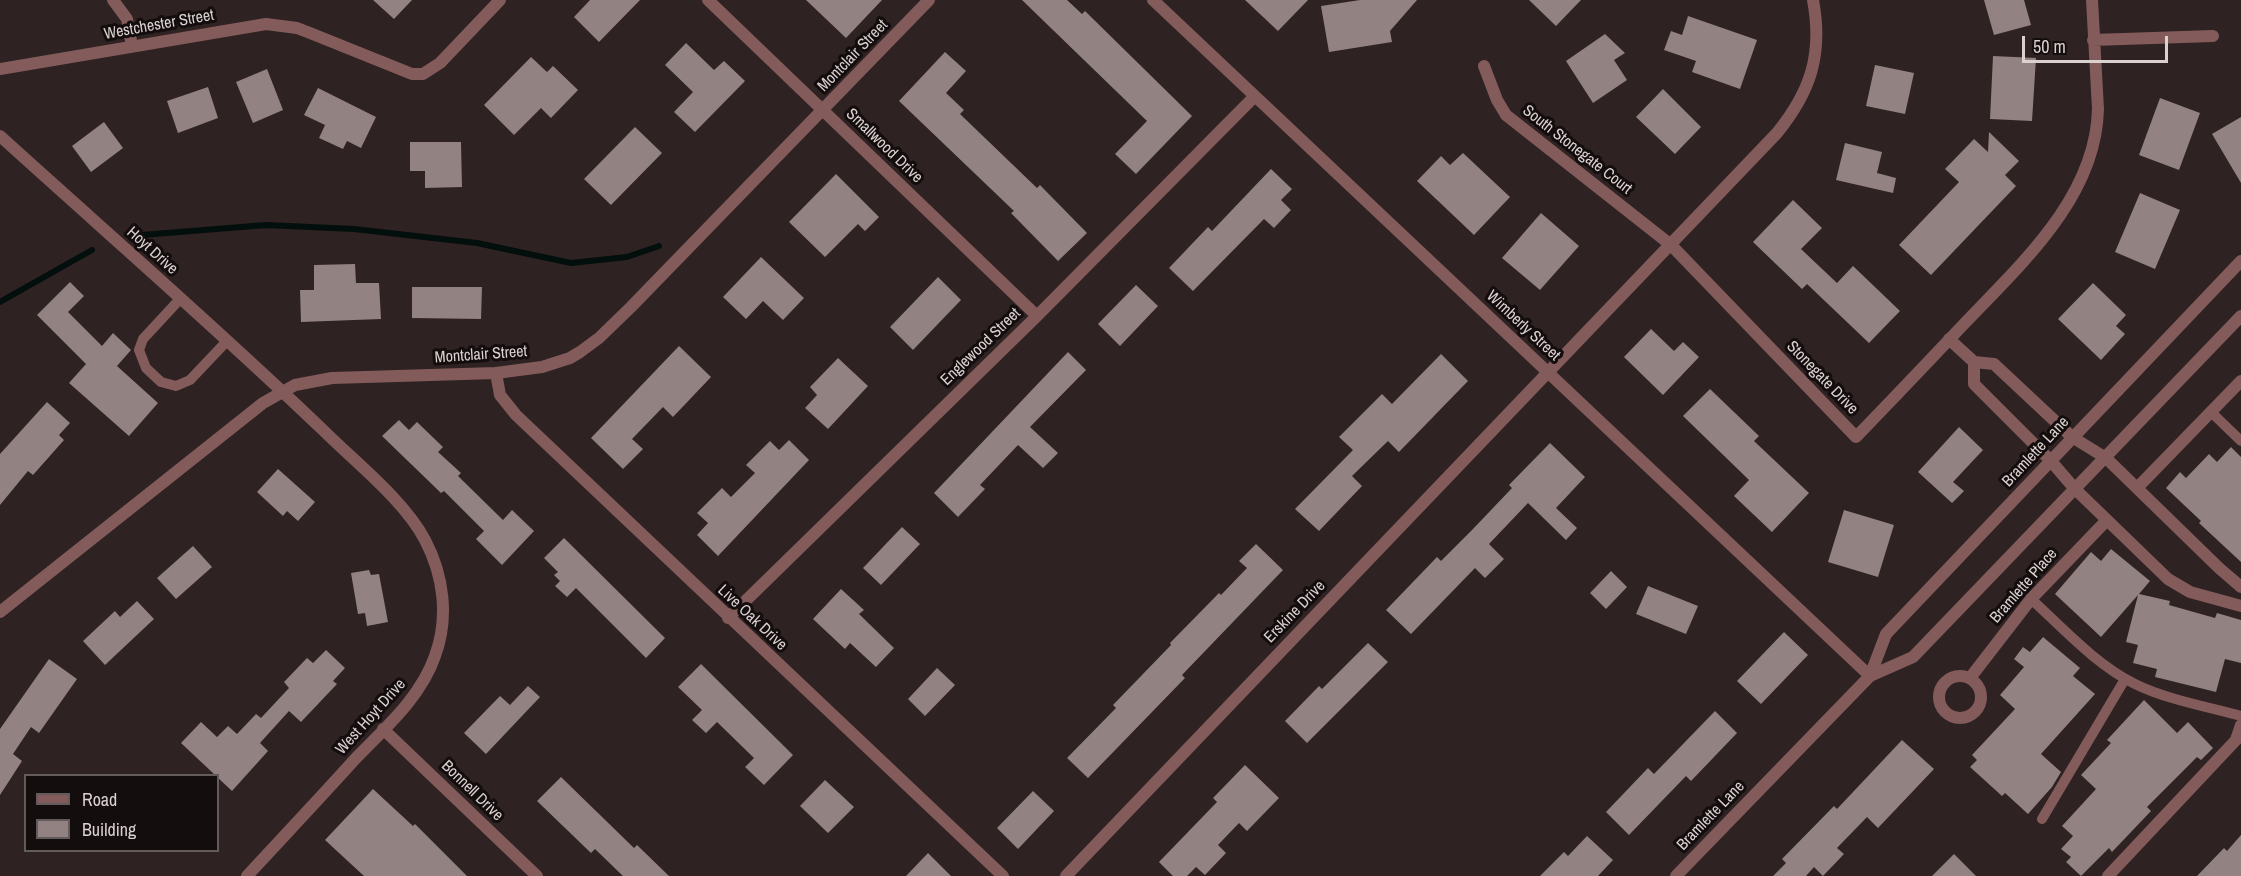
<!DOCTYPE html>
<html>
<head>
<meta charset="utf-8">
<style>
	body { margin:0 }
	#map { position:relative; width:2241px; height:876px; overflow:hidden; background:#2f2222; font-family:"Archivo Narrow",sans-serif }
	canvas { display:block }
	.legend { position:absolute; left:24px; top:774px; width:195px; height:78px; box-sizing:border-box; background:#130d0d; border:2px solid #635b5b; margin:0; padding:8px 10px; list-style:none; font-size:18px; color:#dad1d0 }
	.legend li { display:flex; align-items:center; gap:12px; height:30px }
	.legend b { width:30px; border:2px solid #635b5b }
	.scale { position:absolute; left:2022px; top:36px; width:146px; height:27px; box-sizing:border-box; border:3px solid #dad1d0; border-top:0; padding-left:8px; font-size:18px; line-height:21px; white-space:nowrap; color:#dad1d0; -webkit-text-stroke:4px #130d0d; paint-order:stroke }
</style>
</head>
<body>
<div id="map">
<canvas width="2241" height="876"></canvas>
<ul class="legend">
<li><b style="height:8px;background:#835b5a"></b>Road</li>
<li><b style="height:16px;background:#928281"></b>Building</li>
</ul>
<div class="scale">50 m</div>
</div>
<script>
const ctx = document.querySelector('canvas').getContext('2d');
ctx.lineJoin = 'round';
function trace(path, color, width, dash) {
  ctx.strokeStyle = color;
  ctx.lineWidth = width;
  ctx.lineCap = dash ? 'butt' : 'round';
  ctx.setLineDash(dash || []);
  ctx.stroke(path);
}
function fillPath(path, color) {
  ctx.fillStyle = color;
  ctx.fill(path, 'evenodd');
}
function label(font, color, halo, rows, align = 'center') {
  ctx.font = font + ' "Archivo Narrow",sans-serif';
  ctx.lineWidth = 6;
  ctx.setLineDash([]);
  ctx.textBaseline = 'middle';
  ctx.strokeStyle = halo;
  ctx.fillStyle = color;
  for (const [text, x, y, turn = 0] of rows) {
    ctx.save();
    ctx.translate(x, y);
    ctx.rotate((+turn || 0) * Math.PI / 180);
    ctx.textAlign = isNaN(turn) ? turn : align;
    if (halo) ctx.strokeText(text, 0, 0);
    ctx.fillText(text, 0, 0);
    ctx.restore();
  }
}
const stream = new Path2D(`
	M142,235L266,225L354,229L477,243L571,263L627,257L659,246
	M0,302L92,250`);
const building = new Path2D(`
	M373,0H412L394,19Z
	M590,0H640L599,42L574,17Z
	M806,0H882L846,38Z
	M1022,0H1067L1082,14L1085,11L1192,116L1136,174L1115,154L1147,121Z
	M1245,0H1308L1278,31Z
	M1360,0H1417L1390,31L1392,42L1329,52L1321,6Z
	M1529,0H1581L1556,26Z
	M1984,0H2024L2031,25L1994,35Z
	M1688,16L1757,40L1740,89L1692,72L1696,61L1664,50L1671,31L1682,35Z
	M1605,34L1625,53L1614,60L1627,80L1593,103L1566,61Z
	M686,43L714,70L724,61L745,81L695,132L674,112L693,92L665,65Z
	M945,52L966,71L946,93L964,110L960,114L1037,188L1040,185L1087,233L1058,261L1011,213L1014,211L899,101Z
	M1993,56L2036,58L2032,121L1990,119Z
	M531,57L547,72L553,66L578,90L551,118L541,108L514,135L484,105Z
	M1875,65L1914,73L1905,114L1866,106Z
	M267,69L283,110L253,123L236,82Z
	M208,87L218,118L178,133L167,101Z
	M318,88L376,117L361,148L347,141L343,149L319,138L325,125L304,115Z
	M1663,89L1701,127L1675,154L1636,117Z
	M2160,98L2200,113L2179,170L2139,155Z
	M2241,117V183L2212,134Z
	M104,122L123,148L91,172L72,146Z
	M635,127L662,153L611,205L584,179Z
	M1989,132L2019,161L2005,175L2016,186L1931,275L1899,245L1959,182L1945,169L1974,139L1988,152Z
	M410,142H461L462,187L425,188V171H410Z
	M1845,143L1882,152L1877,173L1896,178L1893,193L1836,180Z
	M1463,153L1510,197L1474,235L1417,181L1441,156L1450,165Z
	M1271,169L1292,189L1281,200L1291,210L1274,228L1264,219L1193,291L1169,268L1208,227L1212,231Z
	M836,174L879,217L865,231L858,224L825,257L789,222Z
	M2140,193L2180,210L2155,269L2115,252Z
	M1793,200L1822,228L1801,249L1837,283L1853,266L1900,311L1869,343L1807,284L1802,289L1753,242Z
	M1541,213L1579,246L1540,290L1502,258Z
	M761,257L804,298L783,320L763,301L746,319L723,297Z
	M355,264L356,283H379L381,319L301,322L300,290H314V265Z
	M938,277L961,300L913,350L890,327Z
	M70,282L84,296L68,312L102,346L113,333L131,350L117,366L158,403L129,436L69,383L86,364L37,315Z
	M2093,283L2126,315L2116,326L2125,334L2101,360L2058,319Z
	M1136,285L1158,306L1120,346L1098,324Z
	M412,287H482L481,319L412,318Z
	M1651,329L1674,351L1683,342L1699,357L1663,395L1624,357Z
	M679,346L711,377L673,417L663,407L632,439L643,449L623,469L591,438Z
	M1068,352L1086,370L1030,427L1058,453L1043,468L1018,445L980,485L985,489L958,517L934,493Z
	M1441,354L1468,381L1399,452L1388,441L1352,476L1362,486L1319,531L1295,509L1353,450L1339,437L1382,394L1392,404Z
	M838,358L868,386L828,429L805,408L817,395L810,387Z
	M1710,389L1759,436L1754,441L1809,493L1772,532L1734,496L1749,480L1683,416Z
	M47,402L70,423L59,435L64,440L33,475L28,471L0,505V454Z
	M399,420L409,430L417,422L443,447L438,452L461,473L458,476L503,520L512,510L534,531L502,565L476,539L484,531L444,491L441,493L382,436Z
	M1959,427L1983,450L1953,482L1964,491L1952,503L1918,472Z
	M789,440L809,460L718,556L697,535L708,523L697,513L722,488L731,497L755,473L746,465L770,441L779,450Z
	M1550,443L1585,477L1556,508L1577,528L1566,540L1528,503L1489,544L1504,559L1485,578L1475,568L1411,634L1386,610L1437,557L1441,561L1473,529L1512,488L1509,485Z
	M2231,447L2241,457V562L2199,523L2201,521L2166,488L2180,472L2186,478L2209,454L2217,462Z
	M278,469L315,502L298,521L287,511L283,516L257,492Z
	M1844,510L1894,525L1878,577L1828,562Z
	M902,527L920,544L881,585L863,568Z
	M564,538L665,638L646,658L576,588L567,597L555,586L560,581L554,575L558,572L544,558Z
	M1256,544L1283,570L1182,675L1185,678L1088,778L1067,758L1116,708L1113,705L1171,645L1170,643L1219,593L1221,595L1247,568L1239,561Z
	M193,546L212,567L176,599L157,578Z
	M2111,549L2150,581L2139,594L2170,601L2169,605L2215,618L2217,613L2241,620V663L2225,659L2216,692L2155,677L2157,669L2133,663L2138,645L2126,642L2138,595L2101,637L2055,594L2091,552L2101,561Z
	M369,570L371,575L379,574L388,622L367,626L365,613L358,614L351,573Z
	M1611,571L1627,587L1606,609L1590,593Z
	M1648,586L1698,606L1686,634L1636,614Z
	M841,589L864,610L859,614L894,648L876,667L850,643L845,649L813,619Z
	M137,601L154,619L105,665L83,641L115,611L120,617Z
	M1784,632L1808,655L1761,704L1737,681Z
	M2043,637L2080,668L2073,676L2095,694L2041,754L2061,772L2052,787L2028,814L2005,793L2002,796L1970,767L1977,760L1972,755L2015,709L2000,695L2024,667L2014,659L2023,647L2030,652Z
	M1368,643L1388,662L1307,743L1285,721L1319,686L1322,689Z
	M326,650L345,668L333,681L337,684L301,722L289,711L260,743L268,751L232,791L181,743L201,722L217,737L228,726L237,734L256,714L261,718L289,688L284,682L307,658L313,663Z
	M49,659L77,679L39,733L31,727L13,754L22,761L0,795V729Z
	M701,664L793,755L764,785L745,767L754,758L717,722L706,733L692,720L702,710L678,687Z
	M937,668L955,685L925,716L908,699Z
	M528,686L540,697L486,754L464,733L500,696L510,705Z
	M2144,700L2177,733L2188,722L2213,748L2201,760L2197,757L2147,807L2151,811L2112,852L2109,848L2081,876L2066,862L2071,857L2061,849L2073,836L2062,826L2096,789L2081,775L2111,743L2107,740Z
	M1715,711L1737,733L1691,781L1686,776L1629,835L1606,812L1648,768L1654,774Z
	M1902,740L1934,769L1878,828L1867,817L1837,848L1844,854L1823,876L1814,867L1806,876H1773L1786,863L1782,859L1834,806L1837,809Z
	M1245,765L1279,798L1247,831L1239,823L1218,845L1226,853L1205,875L1196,867L1187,876H1173L1159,862L1217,802L1213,798Z
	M561,777L634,848L637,845L669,876H623L595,849L591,853L537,801Z
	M825,780L854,807L828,833L800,806Z
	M373,789L413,826L415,824L467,876H364L325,840Z
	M1033,791L1054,811L1018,849L997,828Z
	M2241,835V876H2197L2224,848L2227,851Z
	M1587,836L1613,860L1598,876H1540L1564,852L1568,856Z
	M928,853L951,876H906Z
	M1954,854L1976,876H1932Z`);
const service = new Path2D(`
	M180,299L143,339L139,350L146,368L161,382L176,386L190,380L227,341
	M2211,412L2241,441
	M2031,599C2063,628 2095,664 2135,684C2165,699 2208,707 2241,716
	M2042,819L2125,679`);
const minor = new Path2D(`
	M113,0L127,19L132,46
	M708,0L1037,316
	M1153,0L1870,676
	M2093,40L2213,36
	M1484,66L1497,100L1506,115L1671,245L1856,437C1892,400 1928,362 1963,325C2020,265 2096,198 2098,109L2092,0
	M0,69L266,24L297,28L310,33L412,74H423L440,63L500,0
	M0,136C108,234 218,329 323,430C355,462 404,500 425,540C444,576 449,618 435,656C421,697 385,728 356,758C320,798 283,837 247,876
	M1949,339L1974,362
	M496,373L500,395L516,415L1003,876
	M2137,488L2241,381
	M2241,587L2219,568L2106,458L2072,437L1994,364L1974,362V384L2050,460L2075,489L2168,579L2190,592L2241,606
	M0,612L263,403L295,385L332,378L496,373L542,367L570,358L580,352L599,338L631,307L929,0
	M728,618L1037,316L1254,97
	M1939 697a21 21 0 1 1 42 0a21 21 0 1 1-42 0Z
	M1870,676L1886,634L2241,261
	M1970,678L2031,599L2107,520
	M383,729L537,876
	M1066,876L1777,133C1811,91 1823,54 1813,0
	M1676,876L1870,676L1913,657L2241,316
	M2108,876L2236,740L2241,725`);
const streetNames = [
	["Westchester Street",159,25,-10],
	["Montclair Street",853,56,-46],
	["Smallwood Drive",884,146,44],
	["South Stonegate Court",1577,150,38],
	["Hoyt Drive",152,251,42],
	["Wimberly Street",1523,326,43],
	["Englewood Street",981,347,-44],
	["Montclair Street",481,355,-4],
	["Stonegate Drive",1822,378,46],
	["Bramlette Lane",2036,452,-47],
	["Bramlette Place",2024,586,-49],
	["Erskine Drive",1295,612,-46],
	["Live Oak Drive",752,618,43],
	["West Hoyt Drive",371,717,-48],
	["Bonnell Drive",472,791,44],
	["Bramlette Lane",1711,816,-46]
];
trace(stream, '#020f0c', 6);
fillPath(building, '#928281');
trace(service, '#835b5a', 10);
trace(minor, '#835b5a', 12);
label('16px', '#dad1d0', '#130d0d', streetNames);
</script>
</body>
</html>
